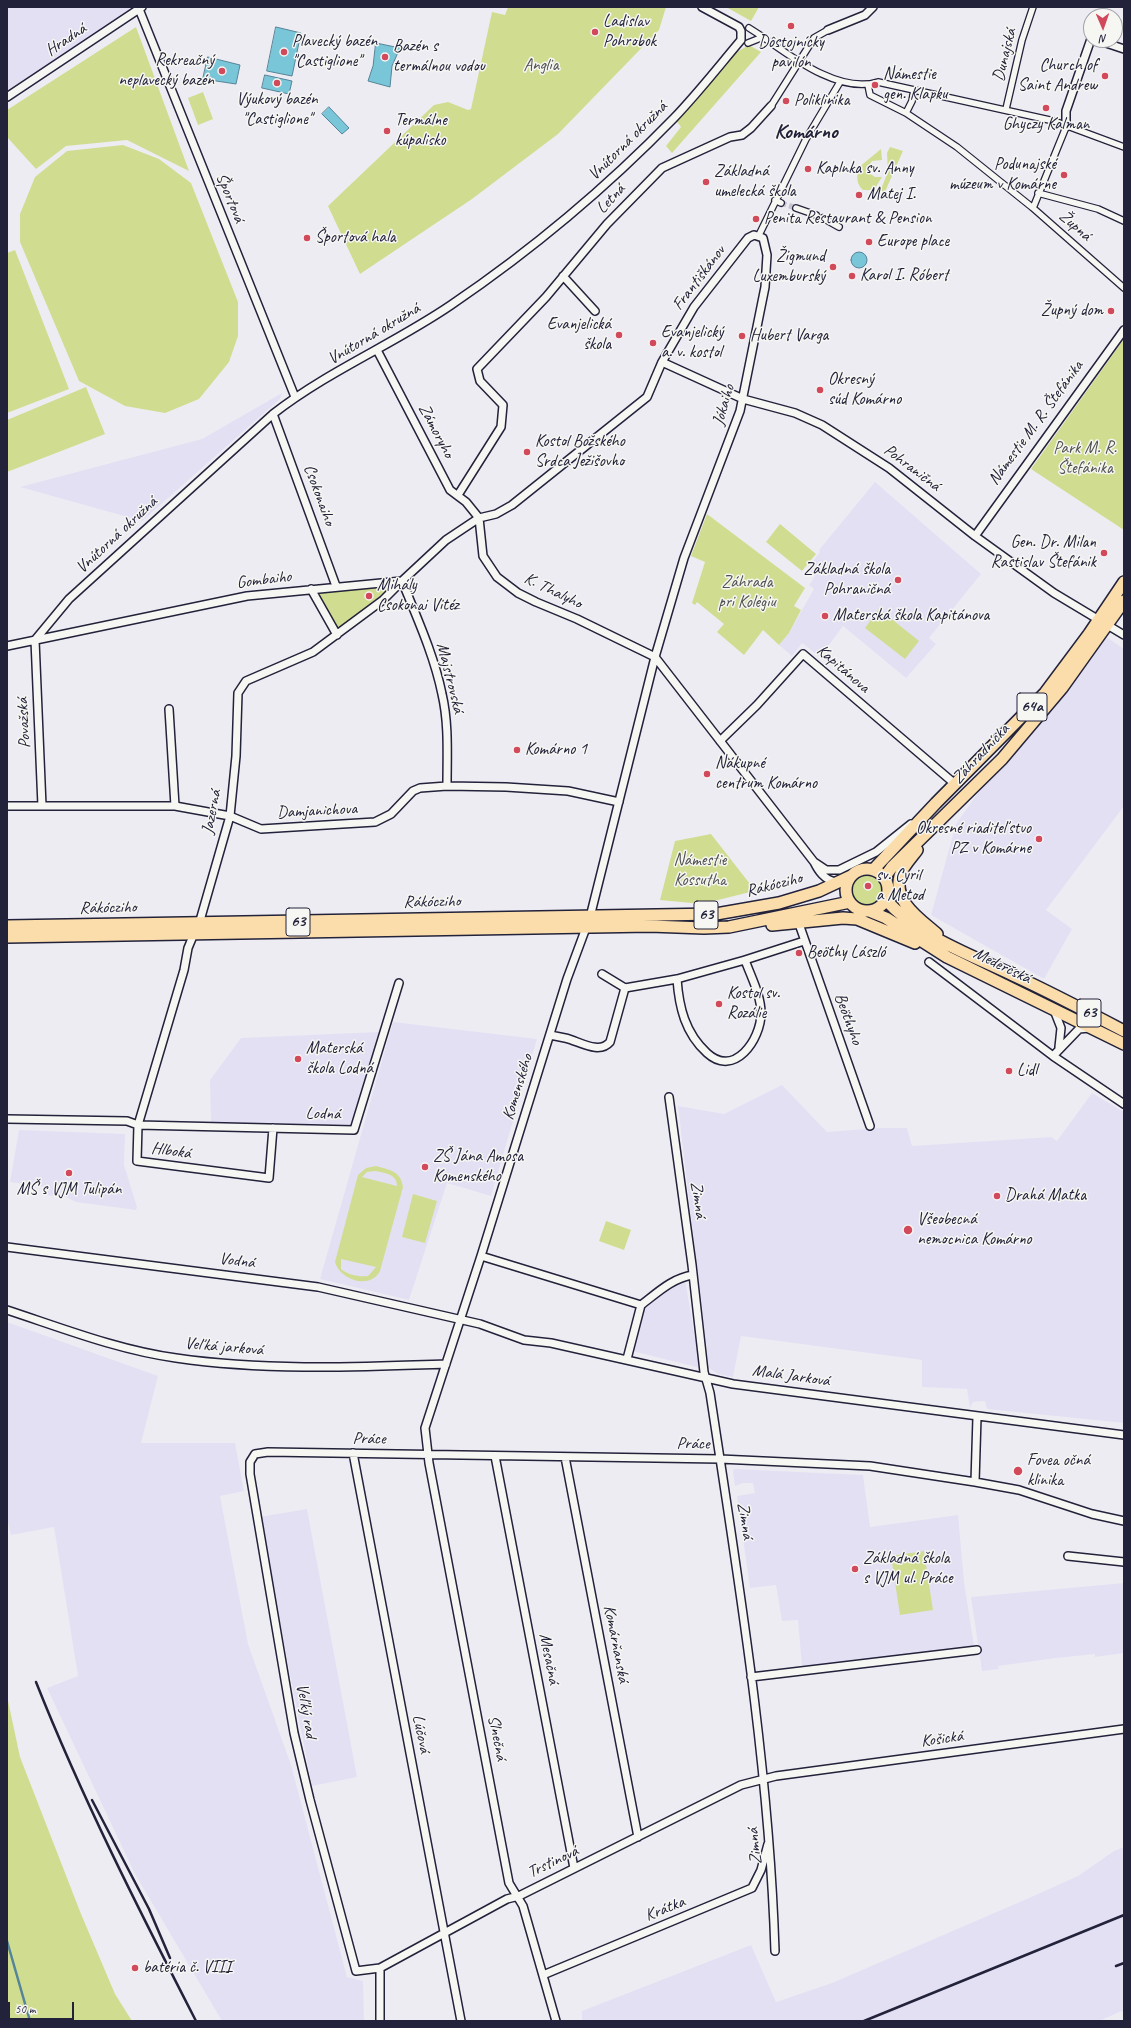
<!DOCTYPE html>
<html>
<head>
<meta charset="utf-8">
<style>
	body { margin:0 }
	#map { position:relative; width:1131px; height:2028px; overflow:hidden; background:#eeecf3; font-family:Caveat,sans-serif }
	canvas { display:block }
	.frame { position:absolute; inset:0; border:8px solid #22223b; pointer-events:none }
	.north { position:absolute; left:1083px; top:8px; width:40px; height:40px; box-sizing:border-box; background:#f6f6f2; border:1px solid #a1a1a9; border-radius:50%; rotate:178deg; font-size:11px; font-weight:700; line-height:16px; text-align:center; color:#22223b }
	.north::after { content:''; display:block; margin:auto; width:14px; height:18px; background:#d1495b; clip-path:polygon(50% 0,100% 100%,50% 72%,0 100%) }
	.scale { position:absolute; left:8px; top:2002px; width:66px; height:18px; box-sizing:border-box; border:2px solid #22223b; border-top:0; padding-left:5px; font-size:12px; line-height:14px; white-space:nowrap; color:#22223b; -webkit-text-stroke:3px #f6f6f2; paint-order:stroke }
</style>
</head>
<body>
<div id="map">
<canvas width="1131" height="2028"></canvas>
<div class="frame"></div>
<div class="north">N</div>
<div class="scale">50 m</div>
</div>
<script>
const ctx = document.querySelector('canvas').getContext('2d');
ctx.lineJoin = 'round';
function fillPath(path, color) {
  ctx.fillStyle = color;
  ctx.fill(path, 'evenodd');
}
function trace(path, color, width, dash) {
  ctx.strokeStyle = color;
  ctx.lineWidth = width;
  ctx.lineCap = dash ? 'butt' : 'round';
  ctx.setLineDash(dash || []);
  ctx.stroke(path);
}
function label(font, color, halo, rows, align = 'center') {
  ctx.font = font + ' Caveat,sans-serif';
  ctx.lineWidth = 3;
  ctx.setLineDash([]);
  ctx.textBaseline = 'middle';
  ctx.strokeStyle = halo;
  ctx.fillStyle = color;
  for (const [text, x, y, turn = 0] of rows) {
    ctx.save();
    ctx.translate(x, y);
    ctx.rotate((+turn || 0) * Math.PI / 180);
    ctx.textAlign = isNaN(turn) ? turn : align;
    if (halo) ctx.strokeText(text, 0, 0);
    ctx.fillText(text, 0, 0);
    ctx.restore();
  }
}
const built = new Path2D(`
	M7,7H142L7,97Z
	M282,393L280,399L142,521L20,487L202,439Z
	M875,482L981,574L929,638L936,644L906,678L843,626L820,657L802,643L792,656L779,645L789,633L814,589L809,585L815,576L807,569L820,552L819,550Z
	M1105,636L1124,649V806L1046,910L1072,929L1044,979L931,915L956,824L1002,759Z
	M393,1022L537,1039L491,1196L447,1183L409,1300L320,1279Z
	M379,1032L350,1125L211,1122L210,1080L241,1038Z
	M782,1085L827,1132L879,1128H907L912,1146L1051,1137L1057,1141L1092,1093L1124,1112V1423L987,1409L985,1401L973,1402L970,1408L967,1389L922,1387V1360L741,1336L733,1377L718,1374L709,1368L678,1106L724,1114Z
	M19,1130L125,1134L124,1165L137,1207L136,1210L76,1202L66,1197L44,1195L45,1187L10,1182Z
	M685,1279L700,1368L632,1351L643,1305Z
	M7,1322L158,1376L141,1443H235L244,1491L220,1496L248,1644L291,1765L347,1977L363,1981L364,2021H222L135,1874L47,1688L78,1676L54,1527L11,1535L7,1519Z
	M735,1469L863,1475L870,1527L958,1515L964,1582L974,1646L802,1667L798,1620L782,1621L776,1585L750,1588L737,1496L755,1493L753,1483H743L735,1486L733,1471Z
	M307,1509L357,1777L312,1786L259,1517Z
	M1124,1583V1653L1095,1657V1654L1056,1658L998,1666L999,1669L982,1671L971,1597Z
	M1124,1847V2010L1099,2021H582V2011L751,1945L776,2002L832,1983L1029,1898L1078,1876L1114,1851Z`);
const green = new Path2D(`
	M508,7H666L659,30L558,134L472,199L360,274L328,206L434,105L448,102L468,110L471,109L492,12L505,15Z
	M726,7H759L751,21Z
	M136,27L189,171L127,140L66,146L36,169L7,137V110Z
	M749,45L761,52L672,153L666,146L681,127L676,120L737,52Z
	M203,92L213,119L198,125L188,98Z
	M123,145L159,159L191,183L238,302V336L229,362L199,399L165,413L125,406L79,381L20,242V214L35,177L67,151Z
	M890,147L903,151L884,194L881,189L888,172L887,153Z
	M881,149L882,160L872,161L868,167L869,173L875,177H882L874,190H863C856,184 857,177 858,168Z
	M15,250L69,389L7,413V253Z
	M1124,339V530L1031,469Z
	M86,387L105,434L7,472V420Z
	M707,514L805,588L794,606L801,610L789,633L779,645L763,630L744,655L717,632L724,624L697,602L695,605L692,603L705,562L691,556Z
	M780,524L816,554L802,571L766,542Z
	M395,584L338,629L318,592Z
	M879,609L919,641L905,659L865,628Z
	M711,834L750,884L762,889L702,904L660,900L675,841Z
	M850 890a17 17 0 1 1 34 0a17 17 0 1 1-34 0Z
	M376,1166C390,1170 401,1171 403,1187L380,1271C370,1290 340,1280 335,1262L358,1175L366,1168ZM375,1171C385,1173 397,1174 397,1186L362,1177L367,1172ZM341,1259L376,1267L368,1276C359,1277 348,1275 341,1269Z
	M413,1194L437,1201L425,1243L402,1237Z
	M606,1221L631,1230L624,1250L599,1241Z
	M924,1551L933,1610L900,1615L891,1556Z
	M7,1696L20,1757L81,1914L115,1994L132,2021H7Z`);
const water = new Path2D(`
	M276,27L301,33L292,76L267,71Z
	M376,43L400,48L392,66L390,87L368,81L373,66Z
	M208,57L240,65L236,84L203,79Z
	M265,75L292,81L289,94L262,88Z
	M329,107L349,128L342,134L322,114Z
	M851 260a8 8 0 1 1 16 0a8 8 0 1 1-16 0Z`);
const stream = new Path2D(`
	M7,1941L30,2021`);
const pedestrianTunnel = new Path2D(`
	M781,203L796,208`);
const pedestrian = new Path2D(`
	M749,28L763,37
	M748,43L763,37C793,58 840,94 878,82L1054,121L1124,147
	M868,85L870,95L906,113L957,147L1033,208L1124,288
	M771,106L814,38L828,30
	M1006,109L1022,40L1033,7
	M906,113L912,101L914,90
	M1038,193L1098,209L1124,221
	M775,200L781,203
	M796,208L816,215
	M1033,208L1066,127
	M823,218L839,227
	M759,235L806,139L840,82`);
const minor = new Path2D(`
	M139,9L295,397
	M828,30L865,15L873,7
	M1097,40L1124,49
	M7,97L142,7
	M1066,127V111L1091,39
	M563,276L595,311
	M377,350L450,490L466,502L479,518
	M662,362L743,399L795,413L822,425L889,468L975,536L1054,593L1124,635
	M273,414L336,586
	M458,495L501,427L503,405L480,381L477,369L546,297L607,224L662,168L730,137L742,135L751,128L771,106
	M479,518L483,556L497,577L518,593L536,602L577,619L655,657L814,862C819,872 824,879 835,882
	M975,536L1124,330
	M311,589L337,635
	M35,640L69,599L273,414C328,371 394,344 451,305C532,250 606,188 674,118C698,93 719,66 741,40V31L739,27L702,7
	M35,640L42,806
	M7,646L247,596L402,581L446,540L479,518L496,514L512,505L647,397L662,362L694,307L748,238L754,235L763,238L767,255L765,287L740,411L684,558L655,657L590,917L567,979L481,1256L425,1428L429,1463L509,1883L523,1906L556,2021
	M169,709L175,806
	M720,741L757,705L803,654L955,784
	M7,806H175L230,816L261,829L375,822L391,814L413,791L420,788L447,786L506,787L568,791L619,802
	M814,862L826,870H839L876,852L911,824
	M798,921L870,1126
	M929,962L1053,1056L1124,1104
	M602,974L625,988
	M677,979C679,1007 685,1033 707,1053C734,1078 761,1040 761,1013C761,995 751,977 745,960
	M625,988L677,979L745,960L804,941
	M1054,1010L1061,1028L1059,1047
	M550,1035C555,1036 560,1037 565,1038C579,1041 599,1055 610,1042L625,988
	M1053,1056L1079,1029L1089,1028
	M669,1097L692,1265L704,1372L710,1393C738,1578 769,1763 775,1951
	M7,1119L127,1121L138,1125L354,1130L399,983
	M273,1128L269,1178L137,1161L138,1125L184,970L188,948L201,917L230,816L236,756L238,693L246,681L313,652L383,600L402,581C417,618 434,655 442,694C449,724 447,755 447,786
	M7,1247L318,1287L480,1324L524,1340L551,1343L733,1384L1124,1435
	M481,1256L641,1305C657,1293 672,1278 693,1275
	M7,1310C62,1328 118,1350 176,1358C265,1371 357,1367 446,1364
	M627,1359L641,1305
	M353,1453L461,2021
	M495,1456L574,1868
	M565,1457L638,1837
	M975,1482L977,1417
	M1124,1521L1092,1514L1019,1490L975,1482L870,1466L720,1459L268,1452L255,1454L250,1462V1474L294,1733L310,1800L356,1971L380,1968L507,1899L519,1896L741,1785L776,1776L1124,1729
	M1068,1556L1124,1562
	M751,1677L977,1650
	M380,1968V2021
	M543,1975L752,1888L761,1870L768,1844`);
const primary = new Path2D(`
	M917,850C912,857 902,867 900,876C893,902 920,919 937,934
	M846 890a21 21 0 1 1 42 0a21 21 0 1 1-42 0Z
	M873,870L936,803L1045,693L1089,634L1124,582
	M884,878L892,867L1002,759L1062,688L1124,601
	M885,899C920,938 970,954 1015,976C1052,993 1088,1012 1124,1031
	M869,911L886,918L947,957L1124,1044
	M772,925L843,918L857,919L915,943
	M7,926L716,914L779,903L819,891L851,876
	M7,937L650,926L704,928L729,927L850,902`);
const rail = new Path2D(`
	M36,1682C82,1798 139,1910 196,2021
	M92,1800L149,1909L170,1958
	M1116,1966L1124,1963
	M864,2021L1124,1915`);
const markers = [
	[791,26,4,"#d1495b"],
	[595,32,4,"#d1495b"],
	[284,52,4,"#d1495b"],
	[385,57,4,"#d1495b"],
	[222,71,4,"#d1495b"],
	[1105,76,4,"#d1495b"],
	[277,83,4,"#d1495b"],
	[875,85,4,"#d1495b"],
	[786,101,4,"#d1495b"],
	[1046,108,4,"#d1495b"],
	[387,131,4,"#d1495b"],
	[808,169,4,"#d1495b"],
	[1064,175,4,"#d1495b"],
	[706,182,4,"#d1495b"],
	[859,195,4,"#d1495b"],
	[756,219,4,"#d1495b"],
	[307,238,4,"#d1495b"],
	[869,242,4,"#d1495b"],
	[833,267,4,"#d1495b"],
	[852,276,4,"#d1495b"],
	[1111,311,4,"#d1495b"],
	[619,335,4,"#d1495b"],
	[742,336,4,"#d1495b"],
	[653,343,4,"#d1495b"],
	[820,390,4,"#d1495b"],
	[527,452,4,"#d1495b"],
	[1104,553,4,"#d1495b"],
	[898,580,4,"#d1495b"],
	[369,596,4,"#d1495b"],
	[825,616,4,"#d1495b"],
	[517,750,4,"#d1495b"],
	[707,774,4,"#d1495b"],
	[1039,839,4,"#d1495b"],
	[868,886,4,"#d1495b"],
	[799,953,4,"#d1495b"],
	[719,1004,4,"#d1495b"],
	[298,1059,4,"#d1495b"],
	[1009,1071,4,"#d1495b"],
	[425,1167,4,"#d1495b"],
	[69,1173,4,"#d1495b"],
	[997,1196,4,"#d1495b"],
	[908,1230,5,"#d1495b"],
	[1018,1471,5,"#d1495b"],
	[855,1569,4,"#d1495b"],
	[135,1968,4,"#d1495b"]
];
const shields = [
	[1032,707,30],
	[706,915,24],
	[298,922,24],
	[1089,1013,24]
];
const shieldNames = [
	["64a",1032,707],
	["63",706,915],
	["63",298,922],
	["63",1089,1013]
];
const poiNames = [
	["Ladislav",603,22],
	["Pohrobok",603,42],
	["Plavecký bazén",292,42],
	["\"Castiglione\"",292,62],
	["Dôstojnícky",791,43,"center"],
	["pavilón",791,63,"center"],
	["Bazén s",393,47],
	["termálnou vodou",393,67],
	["Rekreačný",214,61,"right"],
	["neplavecký bazén",214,81,"right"],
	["Church of",1097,66,"right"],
	["Saint Andrew",1097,86,"right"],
	["Námestie",883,75],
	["gen. Klapku",883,95],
	["Výukový bazén",277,100,"center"],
	["\"Castiglione\"",277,120,"center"],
	["Poliklinika",794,101],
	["Termálne",395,121],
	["kúpalisko",395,141],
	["Ghyczy Kalman",1046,125,"center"],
	["Podunajské",1056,165,"right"],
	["múzeum v Komárne",1056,185,"right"],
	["Kaplnka sv. Anny",816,169],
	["Základná",714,172],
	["umelecká škola",714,192],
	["Matej I.",867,195],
	["Penita Restaurant & Pension",764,219],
	["Športová hala",315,238],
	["Europe place",877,242],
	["Žigmund",825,257,"right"],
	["Luxemburský",825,277,"right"],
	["Karol I. Róbert",860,276],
	["Župný dom",1103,311,"right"],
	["Evanjelická",611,325,"right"],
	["škola",611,345,"right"],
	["Evanjelický",661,333],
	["a. v. kostol",661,353],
	["Hubert Varga",750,336],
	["Okresný",828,380],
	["súd Komárno",828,400],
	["Kostol Božského",535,442],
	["Srdca Ježišovho",535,462],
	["Gen. Dr. Milan",1096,543,"right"],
	["Rastislav Štefánik",1096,563,"right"],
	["Základná škola",890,570,"right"],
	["Pohraničná",890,590,"right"],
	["Mihály",377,586],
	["Csokonai Vitéz",377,606],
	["Materská škola Kapitánova",833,616],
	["Komárno 1",525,750],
	["Nákupné",715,764],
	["centrum Komárno",715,784],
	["Okresné riaditeľstvo",1031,829,"right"],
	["PZ v Komárne",1031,849,"right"],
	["sv. Cyril",876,876],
	["a Metod",876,896],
	["Beöthy László",807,953],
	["Kostol sv.",727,994],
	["Rozálie",727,1014],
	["Materská",306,1049],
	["škola Lodná",306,1069],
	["Lidl",1017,1071],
	["ZŠ Jána Amosa",433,1157],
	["Komenského",433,1177],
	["MŠ s VJM Tulipán",69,1190,"center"],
	["Drahá Matka",1005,1196],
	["Všeobecná",917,1220],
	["nemocnica Komárno",917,1240],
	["Fovea očná",1027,1461],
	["klinika",1027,1481],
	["Základná škola",863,1559],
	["s VJM ul. Práce",863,1579],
	["batéria č. VIII",143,1968]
];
const streetNames = [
	["Hradná",66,40,-34],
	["Dunajská",1005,55,-76],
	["Vnútorná okružná",628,141,-45],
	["Športová",230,198,68],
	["Letná",611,199,-47],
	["Župná",1075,226,41],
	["Františkánov",699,278,-53],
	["Vnútorná okružná",374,334,-31],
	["Jókaiho",724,405,-74],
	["Námestie M. R. Štefánika",1036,423,-54],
	["Zámoryho",436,431,62],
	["Pohraničná",912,468,37],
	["Csokonaiho",319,495,70],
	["Vnútorná okružná",117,535,-43],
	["Gombaiho",264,580,-7],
	["K. Thalyho",553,591,26],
	["Kapitánova",843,669,41],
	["Majstrovská",450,678,76],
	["Považská",24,723,-93],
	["Záhradnícka",981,754,-47],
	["Damjanichova",317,811,-3],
	["Jazerná",212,812,-79],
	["Rákócziho",774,885,-14],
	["Rákócziho",432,902,-1],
	["Rákócziho",108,908,-1],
	["Mederčská",1002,966,26],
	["Beöthyho",848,1019,70],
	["Komenského",518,1087,-73],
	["Lodná",323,1114,1],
	["Hlboká",171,1151,8],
	["Zimná",698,1200,82],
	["Vodná",237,1261,7],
	["Veľká jarková",224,1347,5],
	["Malá Jarková",791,1376,8],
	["Práce",369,1439,1],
	["Práce",693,1444,1],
	["Zimná",745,1521,81],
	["Komárňanská",616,1644,79],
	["Mesačná",549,1659,79],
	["Veľký rad",306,1711,80],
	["Lúčová",421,1734,79],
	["Slnečná",497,1738,79],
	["Košická",942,1739,-8],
	["Zimná",755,1846,-96],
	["Trstinová",553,1862,-26],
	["Krátka",665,1909,-22]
];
const parkNames = [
	["Anglia",541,66],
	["Park M. R.",1085,449],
	["Štefánika",1085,469],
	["Záhrada",747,583],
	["pri Kolégiu",747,603],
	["Námestie",700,861],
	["Kossutha",700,881]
];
const districtNames = [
	["Komárno",806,132]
];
fillPath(built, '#e4e0f4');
fillPath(green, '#d0dd90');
fillPath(water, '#79c6d8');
trace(water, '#568499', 1);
trace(stream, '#568499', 2.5);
trace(pedestrianTunnel, '#c5c4ce', 5.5, [5.5, 3]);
trace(pedestrian, '#22223b', 8);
trace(minor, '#22223b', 10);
trace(primary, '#22223b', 14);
trace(pedestrian, '#f6f6f2', 5.5);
trace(minor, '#f6f6f2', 7);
trace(primary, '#fbddab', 11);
trace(rail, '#22223b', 2.5);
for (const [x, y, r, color] of markers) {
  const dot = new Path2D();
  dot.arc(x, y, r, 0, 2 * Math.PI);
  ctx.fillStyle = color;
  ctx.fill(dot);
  trace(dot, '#f6f6f2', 1.5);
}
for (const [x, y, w] of shields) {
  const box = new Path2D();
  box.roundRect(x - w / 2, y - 14, w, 28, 3);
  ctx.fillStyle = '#f6f6f2';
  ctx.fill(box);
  trace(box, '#22223b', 1);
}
label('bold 16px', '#22223b', null, shieldNames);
label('17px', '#22223b', '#f6f6f2', poiNames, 'left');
label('17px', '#22223b', '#f6f6f2', streetNames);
label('17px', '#4e5150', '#f6f6f2', parkNames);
label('bold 21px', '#22223b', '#f6f6f2', districtNames);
</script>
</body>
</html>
